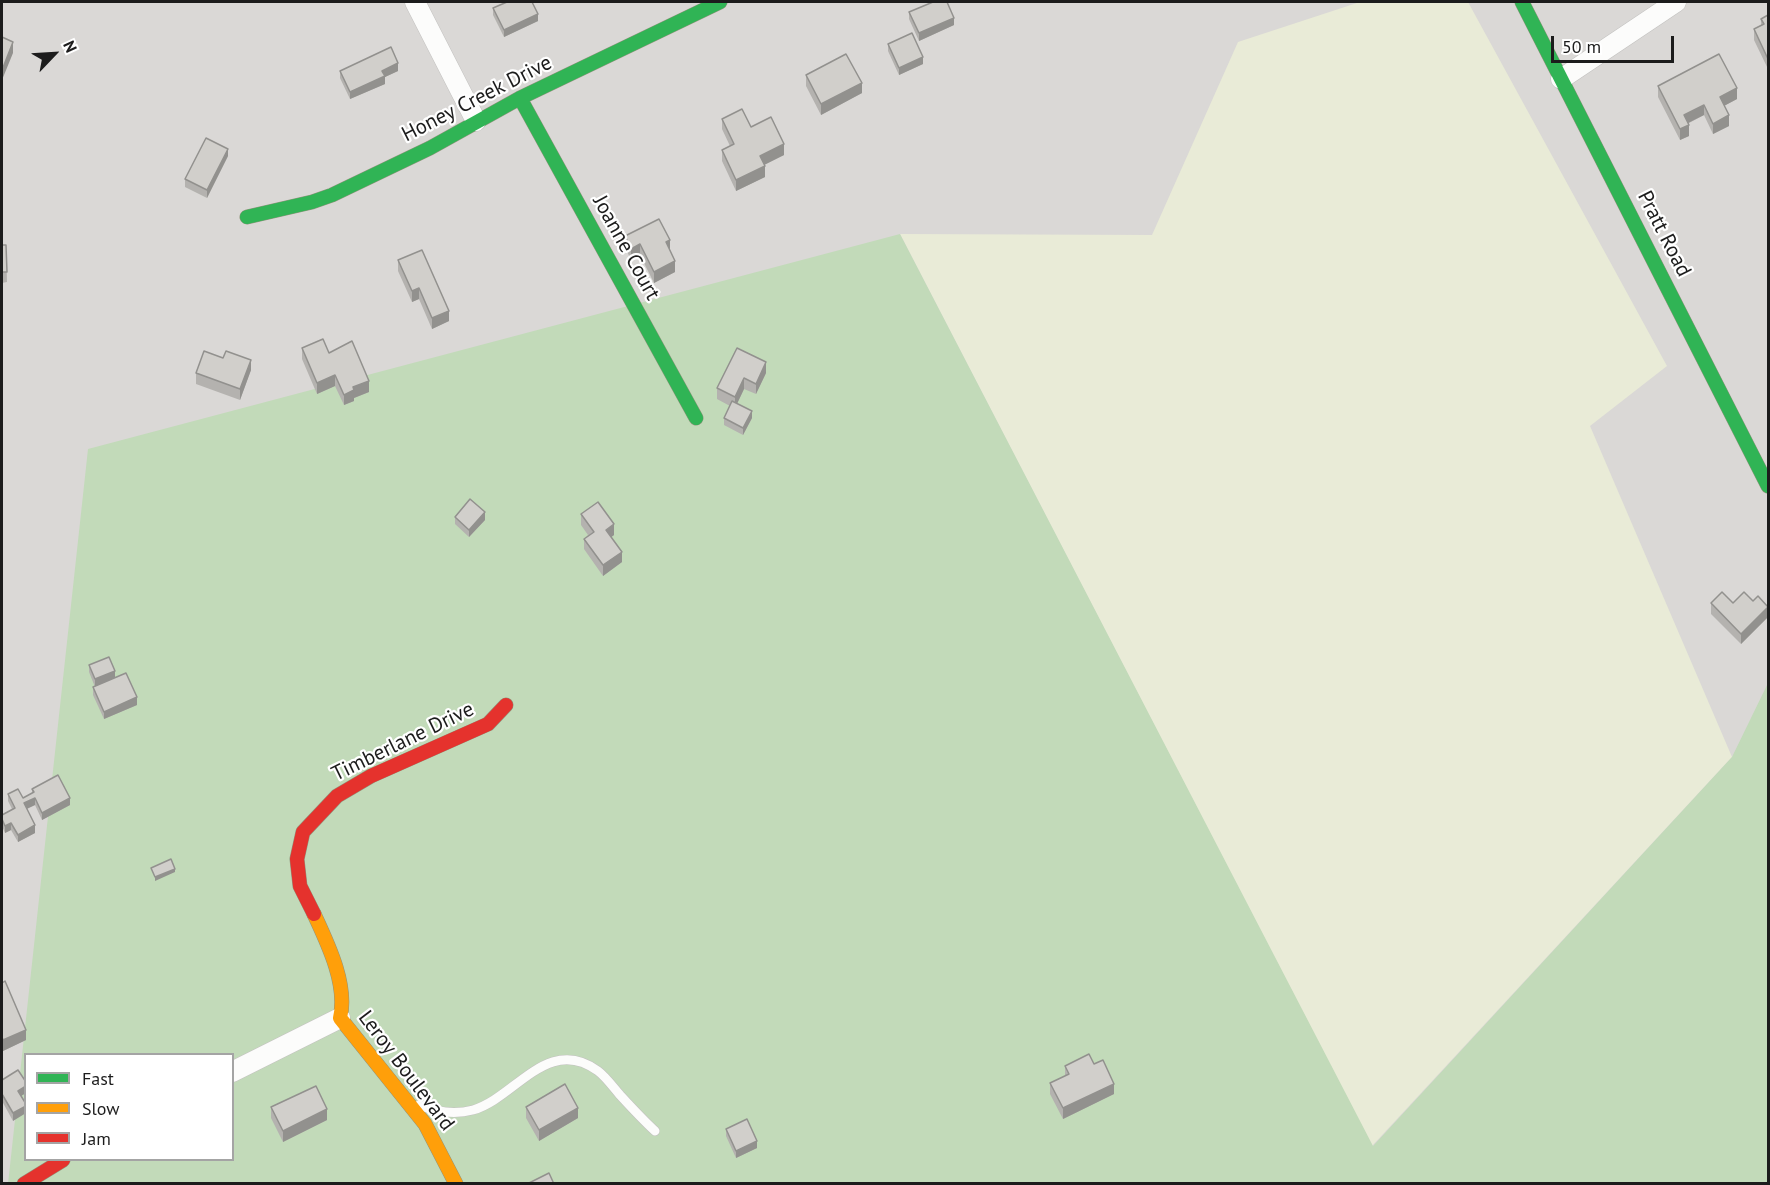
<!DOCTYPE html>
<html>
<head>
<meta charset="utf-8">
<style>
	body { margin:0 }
	#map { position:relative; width:1770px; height:1185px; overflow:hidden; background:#ebe9e4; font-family:"PT Sans",sans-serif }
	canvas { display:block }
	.frame { position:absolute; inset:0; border:3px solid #1c1c1c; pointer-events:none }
	.legend { position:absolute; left:24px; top:1053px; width:210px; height:108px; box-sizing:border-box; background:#fff; border:2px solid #a4a4a4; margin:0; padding:8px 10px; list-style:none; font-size:18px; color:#1c1c1c }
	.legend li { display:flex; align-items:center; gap:12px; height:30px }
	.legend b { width:30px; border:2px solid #a4a4a4 }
	.north { position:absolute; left:24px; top:24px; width:60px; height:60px; -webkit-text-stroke:4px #fff; paint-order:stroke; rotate:65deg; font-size:16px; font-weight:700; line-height:24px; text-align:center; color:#1c1c1c }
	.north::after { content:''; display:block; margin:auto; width:21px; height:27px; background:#1c1c1c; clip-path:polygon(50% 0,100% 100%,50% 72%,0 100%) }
	.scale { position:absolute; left:1551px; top:36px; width:123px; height:27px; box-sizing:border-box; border:3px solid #1c1c1c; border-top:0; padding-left:8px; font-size:18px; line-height:21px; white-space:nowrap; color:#1c1c1c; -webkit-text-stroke:4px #fff; paint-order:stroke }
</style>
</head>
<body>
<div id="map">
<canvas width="1770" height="1185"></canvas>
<div class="frame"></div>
<ul class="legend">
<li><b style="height:8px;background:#30b455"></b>Fast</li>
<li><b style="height:8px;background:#ff9f0a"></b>Slow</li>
<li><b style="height:8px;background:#e5322d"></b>Jam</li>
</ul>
<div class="north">N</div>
<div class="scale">50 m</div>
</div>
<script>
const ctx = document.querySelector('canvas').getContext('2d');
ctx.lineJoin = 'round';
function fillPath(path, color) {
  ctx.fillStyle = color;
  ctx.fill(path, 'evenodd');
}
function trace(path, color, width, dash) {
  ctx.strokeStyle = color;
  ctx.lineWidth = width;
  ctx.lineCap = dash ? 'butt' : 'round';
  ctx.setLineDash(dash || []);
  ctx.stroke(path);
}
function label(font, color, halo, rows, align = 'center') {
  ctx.font = font + ' "PT Sans",sans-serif';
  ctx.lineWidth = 4.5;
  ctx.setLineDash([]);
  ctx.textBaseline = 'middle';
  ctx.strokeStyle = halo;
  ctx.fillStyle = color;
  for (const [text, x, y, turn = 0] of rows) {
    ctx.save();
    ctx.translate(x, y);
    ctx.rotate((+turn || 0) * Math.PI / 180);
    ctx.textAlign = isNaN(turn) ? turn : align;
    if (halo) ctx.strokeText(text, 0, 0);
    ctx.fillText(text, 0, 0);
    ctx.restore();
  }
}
const residential = new Path2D(`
	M2,2H1768V1183L2,1184ZM26,1054H232V1160H26Z`);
const farmland = new Path2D(`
	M1360,2H1468L1667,366L1590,426L1732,757L1372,1146L900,234L1152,235L1238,42Z`);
const forest = new Path2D(`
	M900,234L1373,1146L1732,757L1768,683V1183L8,1184L88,449ZM26,1054H232V1160H26Z`);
const lane = new Path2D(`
	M419,1105C436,1112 454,1115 473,1110C515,1098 548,1034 598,1071C606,1077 613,1087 620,1095C631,1107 642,1119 655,1131`);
const street = new Path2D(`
	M415,2L476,121
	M1561,79L1676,2
	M232,1072L340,1018`);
const fast = new Path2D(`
	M1522,2L1768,486
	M520,98L696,418
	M247,217L312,202L332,195L430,148L520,98L720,2`);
const slow = new Path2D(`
	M314,914C328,944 348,985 340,1018L425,1124L456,1184`);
const jam = new Path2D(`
	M314,914L300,886L297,859L303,832L337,796L371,776L488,724L506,705
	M24,1184L63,1160`);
const wall = new Path2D(`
	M493,8L538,21L504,37L493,15Z
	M909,12L954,25L919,41L909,19Z
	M1768,15V69L1754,40V29L1761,25V19Z
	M888,44L923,64L899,75L888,51Z
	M340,71H398L385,77V84L350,99L340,78Z
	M806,75L862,93L821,115L806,86Z
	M1658,86L1737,99L1724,106L1729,126L1713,134L1704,115L1689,123V136L1680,140L1658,97Z
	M722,119L751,127L784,155L764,165L765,177L736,191L722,161V150L730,146L722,129Z
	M228,156L207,198L185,187V179Z
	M625,236L670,250L675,272L654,283L640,255L631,260L625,247Z
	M2,245H6L7,282L2,283Z
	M398,260L449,321L432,329L419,299L412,302L398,271Z
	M302,348L329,353L369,392L354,398V401L344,405L335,386L317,394L302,359Z
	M737,348L766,373L756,394L744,389L737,404L752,418L743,435L724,425V418L730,406L717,399V388Z
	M223,358L251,370L240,400L196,384V373Z
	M581,514L614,535L611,537L622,562L603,576L584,549V539L588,535L581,525Z
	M455,517L485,520L469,537L455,524Z
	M1711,603H1733L1768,617L1741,644L1711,614Z
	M89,665L115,678L137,705L104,719L93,695V687H95L89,672Z
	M32,789L70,805L42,820L35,805L27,809L35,833L18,842L11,830L5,833L2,826V815L12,809L8,801V794L23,798L32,793Z
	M2,983L26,1040L3,1051L2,1048Z
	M1094,1064L1114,1094L1063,1119L1050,1094V1083L1065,1076V1066Z
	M2,1080L21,1096L13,1121L2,1101Z
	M271,1107L327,1120L283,1142L271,1118Z
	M526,1107L578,1118L539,1141L526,1118Z
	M726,1129L757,1148L736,1158L726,1136Z`);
const shadedWall = new Path2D(`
	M538,14V21L504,37V30Z
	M954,18V25L919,41V33Z
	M13,42V53L2,80V70Z
	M923,57V64L899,75V68Z
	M398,63V71L385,77V84L350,99V92L382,71Z
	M862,83V93L821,115V104Z
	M1737,88V99L1720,108V97Z
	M1704,105V115L1684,125V115Z
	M1729,115V126L1713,134V124Z
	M1689,125V136L1680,140V129Z
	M784,144V155L760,167V156Z
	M228,149V156L207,198V190Z
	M765,166V177L736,191V180Z
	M670,240V251L666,242Z
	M640,244V255L631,260V249Z
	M675,261V272L654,283V272Z
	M419,288V299L412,302V291Z
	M449,311V321L432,329V318Z
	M251,360V370L240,400V389Z
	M766,362V373L756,394V384Z
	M335,375V386L317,394V383Z
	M744,378V389L735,408V397Z
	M369,381V392L354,398V401L344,405V395L353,387Z
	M752,411V418L743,435V428Z
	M485,512V520L469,537V530Z
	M614,524V535L606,541V530Z
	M622,552V562L603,576V565Z
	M1768,607V617L1741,644V634Z
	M115,671V678L95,687V679Z
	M137,697V705L104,719V712Z
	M35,798V805L24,810V803Z
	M70,798V805L42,820V813Z
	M11,823V830L5,833V826Z
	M35,825V833L18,842V835Z
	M175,869V872L155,881V877Z
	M3,956V967L2,968V957Z
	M26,1030V1040L3,1051V1040Z
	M1114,1084V1094L1063,1119V1108Z
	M26,1086V1093L18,1098V1091Z
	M26,1106V1113L13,1121V1113Z
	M578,1108V1118L539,1141V1130Z
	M327,1109V1120L283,1142V1131Z
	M757,1141V1148L736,1158V1151Z`);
const building = new Path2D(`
	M507,2H532L538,14L504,30L493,8Z
	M933,2H947L954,18L919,33L909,12Z
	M1768,15V59L1754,29L1764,24L1761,19Z
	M912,33L923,57L899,68L888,44Z
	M2,37L13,42L2,70Z
	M391,47L398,63L382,71L385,76L350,92L340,71Z
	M846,54L862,83L821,104L806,75Z
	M1719,54L1737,88L1720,97L1729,115L1713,124L1704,105L1684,115L1689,125L1680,129L1658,86Z
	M742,109L751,127L771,117L784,144L760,156L765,166L736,180L722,150L734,144L722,119Z
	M206,138L228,149L207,190L185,179Z
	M659,219L670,240L666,242L675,261L654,272L640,244L631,249L625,236Z
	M2,245H6L7,272H2Z
	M422,250L449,311L432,318L419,288L412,291L398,260Z
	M323,339L329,353L352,341L369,381L353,387L354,390L344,395L335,375L317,383L302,348Z
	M737,348L766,362L756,384L744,378L735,397L717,388Z
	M204,351L223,358L226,351L251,360L240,389L196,373Z
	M732,401L752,411L743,428L724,418Z
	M470,499L485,512L469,530L455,517Z
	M598,502L614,524L606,530L622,552L603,565L584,539L594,532L581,514Z
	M1722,592L1733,603L1744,592L1753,601L1758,596L1768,607L1741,634L1711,603Z
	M109,657L115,671L95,679L89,665Z
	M126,673L137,697L104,712L93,687Z
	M58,775L70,798L42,813L35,798L24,803L35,825L18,835L11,823L5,826L2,819V815L15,808L8,794L18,789L23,798L34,792L32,789Z
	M171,859L175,869L155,877L151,868Z
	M5,981L26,1030L3,1040L2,1037V983Z
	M1089,1054L1094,1064L1103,1060L1114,1084L1063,1108L1050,1083L1069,1074L1065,1066Z
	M18,1070L26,1082V1086L18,1091L26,1104V1106L13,1113L2,1094V1080Z
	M565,1084L578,1108L539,1130L526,1107Z
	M316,1086L327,1109L283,1131L271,1107Z
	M747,1119L757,1141L736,1151L726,1129Z
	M549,1173L554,1184H527Z`);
const streetNames = [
	["Honey Creek Drive",477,99,-27],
	["Pratt Road",1664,234,63],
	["Joanne Court",626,248,61],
	["Timberlane Drive",403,742,-26],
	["Leroy Boulevard",406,1071,53]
];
fillPath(residential, '#dad8d6');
fillPath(farmland, '#e9ebd7');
fillPath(forest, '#c2dab9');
trace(lane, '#c3c2c0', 10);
trace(street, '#c3c2c0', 21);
trace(fast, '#91947d', 15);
trace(slow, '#91947d', 15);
trace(jam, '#91947d', 15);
trace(lane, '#fcfcfb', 9);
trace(street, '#fcfcfb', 20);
trace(fast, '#30b455', 14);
trace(slow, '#ff9f0a', 14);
trace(jam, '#e5322d', 14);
fillPath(wall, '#b4b2af');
fillPath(shadedWall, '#92918e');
fillPath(building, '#d1cfcb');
trace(building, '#92918e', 1.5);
label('21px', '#1c1c1c', '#fff', streetNames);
</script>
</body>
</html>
